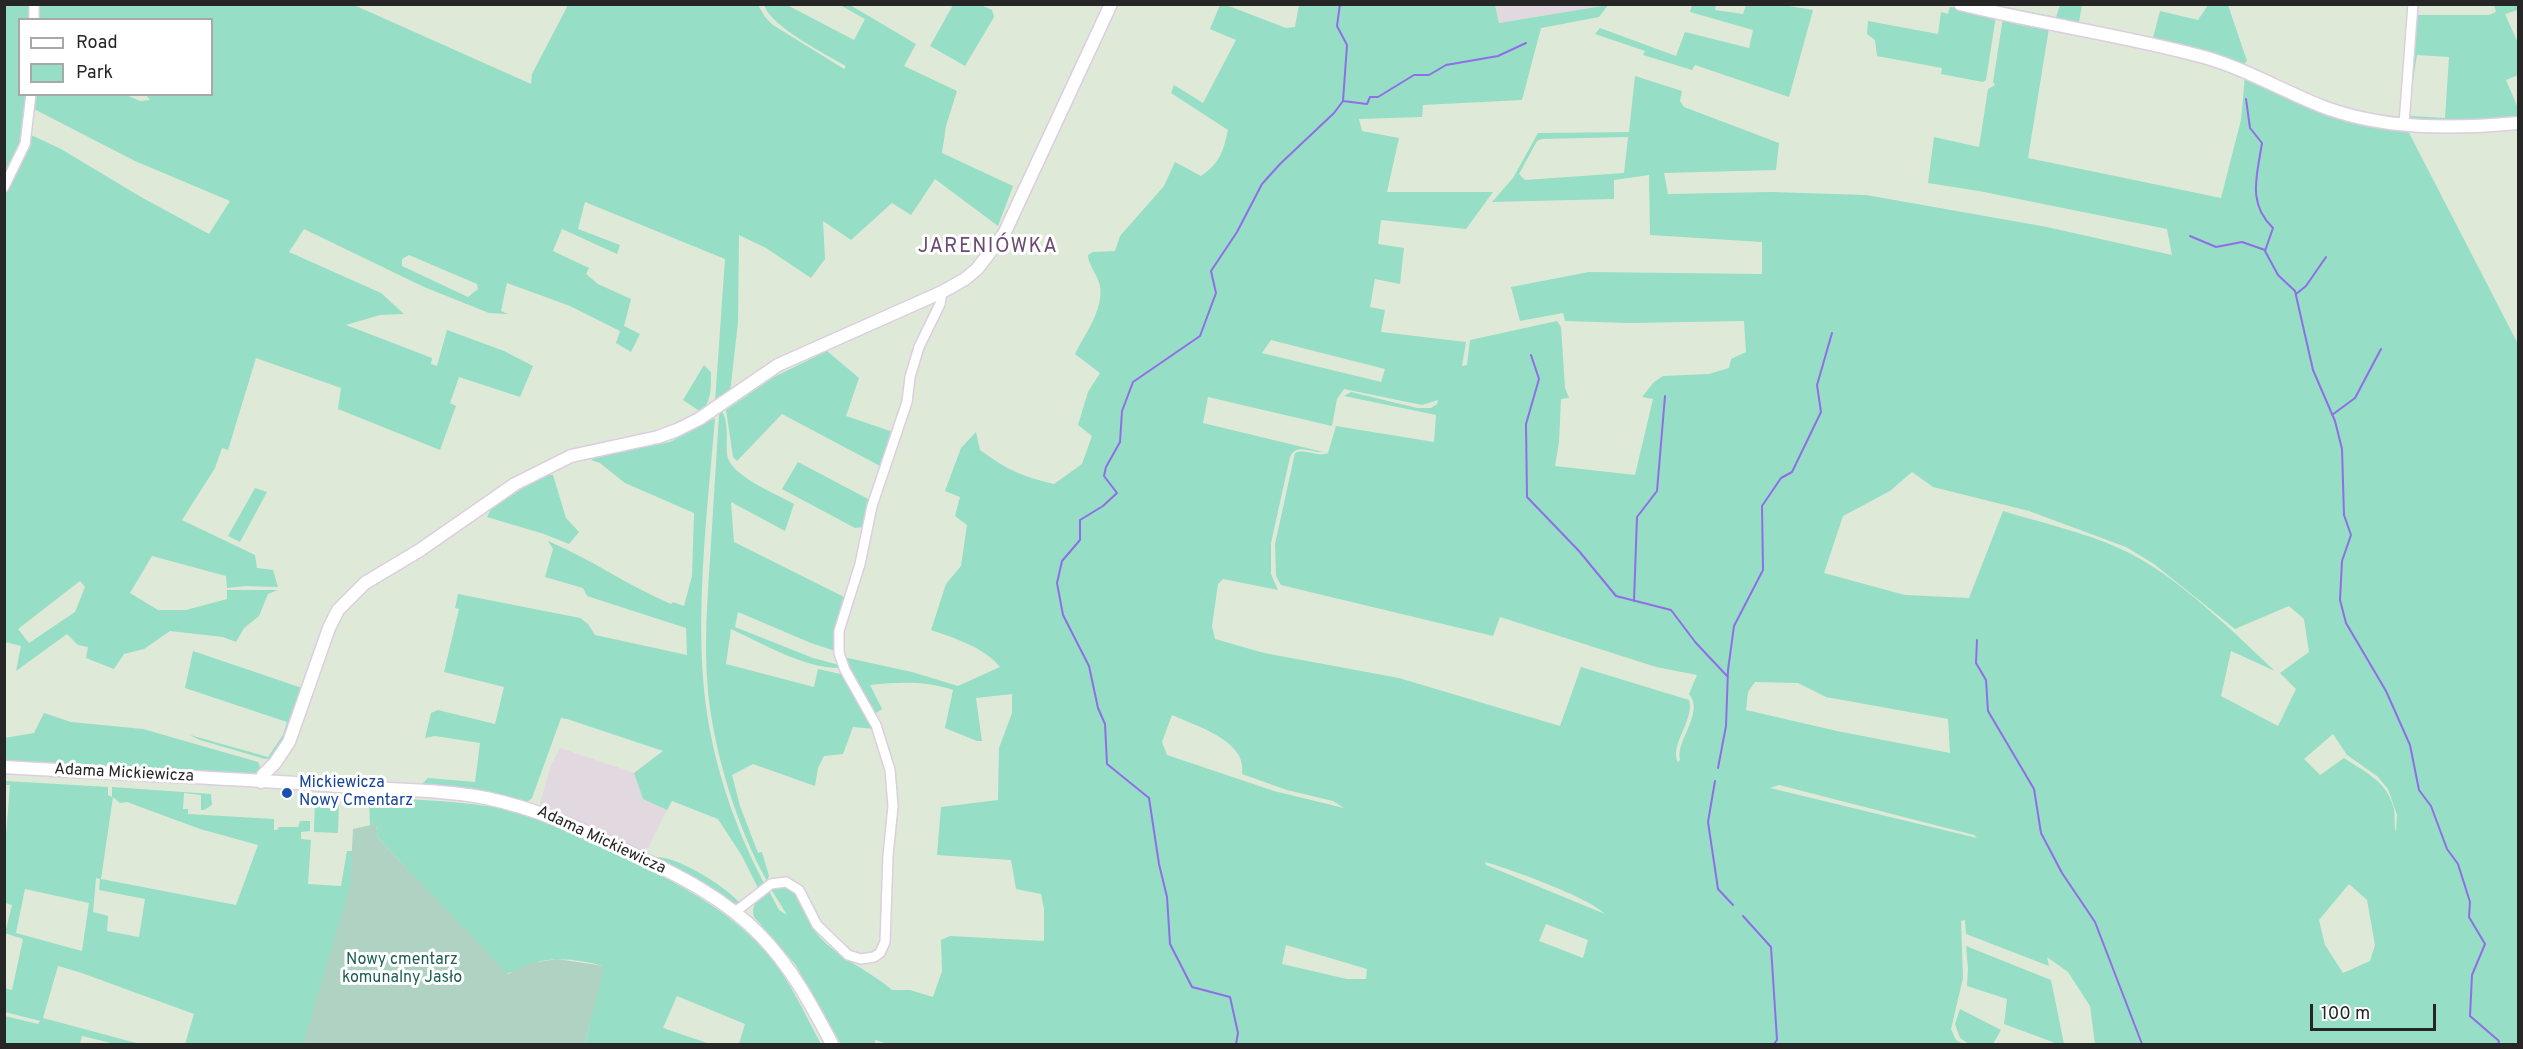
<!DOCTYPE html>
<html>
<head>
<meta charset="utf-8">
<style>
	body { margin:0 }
	#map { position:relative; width:2523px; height:1049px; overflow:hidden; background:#dfe9d8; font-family:Overpass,sans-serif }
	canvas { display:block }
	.frame { position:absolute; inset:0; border:6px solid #262626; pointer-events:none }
	.legend { position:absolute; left:18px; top:18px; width:195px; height:78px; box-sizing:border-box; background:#fff; border:2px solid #a8a8a8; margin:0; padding:8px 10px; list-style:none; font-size:18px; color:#262626 }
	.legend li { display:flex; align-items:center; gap:12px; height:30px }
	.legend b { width:30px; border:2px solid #a8a8a8 }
	.scale { position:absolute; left:2310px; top:1004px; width:126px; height:27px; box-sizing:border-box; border:3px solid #262626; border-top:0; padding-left:8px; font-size:18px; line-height:21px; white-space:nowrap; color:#262626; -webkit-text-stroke:4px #fff; paint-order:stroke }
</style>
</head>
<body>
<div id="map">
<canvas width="2523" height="1049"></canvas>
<div class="frame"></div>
<ul class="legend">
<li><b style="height:8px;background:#fff"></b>Road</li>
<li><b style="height:16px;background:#96dec6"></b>Park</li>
</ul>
<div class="scale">100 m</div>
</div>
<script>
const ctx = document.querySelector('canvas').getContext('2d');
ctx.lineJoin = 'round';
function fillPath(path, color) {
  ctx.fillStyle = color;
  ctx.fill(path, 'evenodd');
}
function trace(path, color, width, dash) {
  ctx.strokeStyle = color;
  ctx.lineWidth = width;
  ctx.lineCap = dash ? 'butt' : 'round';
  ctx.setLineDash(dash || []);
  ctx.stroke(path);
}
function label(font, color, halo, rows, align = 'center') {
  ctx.font = font + ' Overpass,sans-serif';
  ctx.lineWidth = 6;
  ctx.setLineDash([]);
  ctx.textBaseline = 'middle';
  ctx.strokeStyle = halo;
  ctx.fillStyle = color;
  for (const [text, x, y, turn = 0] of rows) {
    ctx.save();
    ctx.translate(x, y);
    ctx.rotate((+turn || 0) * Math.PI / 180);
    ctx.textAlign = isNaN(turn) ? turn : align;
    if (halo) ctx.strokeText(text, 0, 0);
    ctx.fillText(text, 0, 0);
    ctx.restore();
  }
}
const industrial = new Path2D(`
	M1495,4L1607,5L1499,23Z
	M560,748L634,773L643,799L667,810L648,848L635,850L601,831L539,806L551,765Z`);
const green = new Path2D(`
	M713,4L758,5L765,17L773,25L844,69L846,66C827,55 768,25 764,4L787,5L854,40L865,19L840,5H850L916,44L904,66L957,91L946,126L942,153L1013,186L998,226L935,179L911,215L892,203L851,240L823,221L825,259L811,278L766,248L739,235L738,322L730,393L715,402L725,259L585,202L578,229L620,245L617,254L562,229L553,251L589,268L586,274L598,284L631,299L624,326L640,334L631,352L616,343L620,331L570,306L507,283L501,311L508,314L489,313L424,287L304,229L289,252L381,293L404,314L380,315L346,325L432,358L431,364L437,366L447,330L504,351L533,366L520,397L459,377L450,403L456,406L440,450L338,409L341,388L256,358L228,450L222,448L215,468L182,520L255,555L257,568L273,570L278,587L245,586L227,588L226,576L152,556L130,593L158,610H186L227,599V590H278L268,594L259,616L244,628L236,642L223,637L170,631L144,649L124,654L114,669L86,658L88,647L78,645L67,634L16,671L21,646L5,642V190L29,134L61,149L141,197L209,234L230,201L135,161L34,109V95H126L140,101L150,100L146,95L212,94V20L37,19L38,5H354L531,84L532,74L568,5ZM409,255L477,284L478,289L468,297L402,266V259ZM80,581L85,587L75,612L29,643L18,629Z
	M5,5H31V19L20,20V94L29,95L25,134L5,181Z
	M953,5H981L992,10L994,17L965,66L930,46Z
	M1220,5H1226L1286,28L1295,27L1299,5H1495L1499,23L1608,5L1599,17L1541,28L1522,100L1423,105L1422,117L1359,119L1362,131L1399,138L1387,192H1493L1466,229L1381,220L1378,244L1404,248L1400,284L1375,279L1370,307L1385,310L1381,332L1466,342L1462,366L1467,365L1470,340L1557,321L1561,327L1565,388L1569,398L1561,399L1559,442L1555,466L1635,475L1653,399L1642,397L1654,382L1663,376L1709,374L1729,368L1731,359L1746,352L1744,321L1629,323L1565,321L1563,313L1520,321L1511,287L1589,272L1762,274V242L1650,235L1649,175L1614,180V199L1492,202L1513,178L1538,133L1629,132L1635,76L1682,91L1680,101L1684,107L1779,143L1776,170L1664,173L1668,194L1771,192L1866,195L2047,227L2172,255L2167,229L1979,191L1928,183L1934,137L1979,147L1988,89L1995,85L1993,82L2003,18L2016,21V24L2024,26L2025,22L2049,28L2028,158L2221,198L2241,120L2245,75L2407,129L2518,344V1044H2095L2090,1006L2068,972L2047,957L2049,966L1966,934L1965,920L1961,921L1963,978L1951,1029L1956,1040L1963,1044H888L875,1040V1044H841L795,964L754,917C751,903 758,899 769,891L779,910L787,915L771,889C801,875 805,920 818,935C838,958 869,970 892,990H910L933,997L942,971L941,940L950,936L1044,941V909L1041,894L1016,889L1011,860L937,855L941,807L998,800L999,748L1012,713V694L976,698L982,741H977L945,728L953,690C925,681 900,682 870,685L882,709L873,715L849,671L843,657L912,672L958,686L1000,667C984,647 954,638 931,630L946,584L961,566L967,525L955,516L960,497L945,491L961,448L976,432L980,450C1008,470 1020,476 1054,484L1082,464L1092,436L1078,425L1088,392L1100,373L1075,354C1085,334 1104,309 1100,286C1098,275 1088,265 1088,255L1093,252L1115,251L1120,236L1164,186L1175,162L1201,176C1220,163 1223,152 1228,130L1171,93L1174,85L1203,103L1236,40L1210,29ZM1628,137L1624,173L1525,180L1519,174L1537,141L1542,139ZM1271,340L1385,369L1381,382L1262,353ZM1344,389L1422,405L1438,400L1437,404L1431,408H1417L1351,392L1344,396L1436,415L1434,442L1336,426L1328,453C1317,458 1306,448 1295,453L1275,544L1276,576L1281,585L1493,636L1500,617L1656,667L1697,675L1689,694C1705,713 1675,741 1680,760L1678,762C1669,746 1695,719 1689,700L1581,667L1560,726L1399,678L1264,653L1215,639L1212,626L1218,584L1223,579L1278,590L1271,574V543L1290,457C1296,443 1310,452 1323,452L1203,423L1208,397L1332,426L1337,399ZM1912,472L1933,487L2029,511L2126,547L2154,564L2235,629L2289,606L2304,619L2309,652L2280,673L2296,689L2278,726L2221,696L2231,651L2275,671C2231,630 2176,574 2121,549C2084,532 2042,523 2003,511L1969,598L1905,595L1824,573L1843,516L1890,491ZM1755,682L1798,683L1826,697L1948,719L1950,753L1837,731L1746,710L1748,692ZM1172,715C1196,726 1248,741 1242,774L1287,790L1333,801L1344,808L1274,791L1167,755L1162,742ZM2333,734L2347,755L2377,776L2388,789L2397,815L2396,832C2394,827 2395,817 2394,809C2387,781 2366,773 2344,758L2320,775L2304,759ZM1779,785L1974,835L1977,838L1770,788ZM1485,862C1510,869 1588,897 1605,914L1486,865ZM2349,884L2367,900L2375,945L2370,961L2343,973L2325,945L2319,920ZM1546,924L1588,940L1583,958L1539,941ZM1286,945L1367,969L1366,979H1347L1282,964Z
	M1692,5H1716L1715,10L1743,14L1746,5H1783L1813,10L1789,97L1695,65L1692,70L1643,55L1645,51L1595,34L1600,28L1676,56L1685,32L1749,48L1753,30L1690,12Z
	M2060,5H2082L2079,22L2153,38L2160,11L2198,20L2208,5H2228L2247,61L2243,65L1999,9L2000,6L2056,17Z
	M2494,5H2518V10L2505,14L2518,43V75L2506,80L2518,108V117L2442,121L2410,119L2409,116L2445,118L2449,57L2417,55L2409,106L2417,15H2489L2496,12Z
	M1950,7L1996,16L1986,80L1983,82L1941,74L1942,68L1877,56L1875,40L1867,34L1868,21L1938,34L1941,12L1948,14Z
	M827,351L859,378L846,416L893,432L882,467L782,414L737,461L733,457L726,410L774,377Z
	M704,365L711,372C711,386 712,401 701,412L683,400Z
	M722,411C729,423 726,440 727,454C729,476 777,494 794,504L785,531L731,502L734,542L846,598L835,632V651L811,643L738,612L735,627L813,658L839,665L840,668C803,668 764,644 731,629L726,664L814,687L818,669L845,675L875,729L853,727L843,754L824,756L818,768L815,786L753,764L732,775L740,806L758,853L762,852L769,876L767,881C737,827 714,753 708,691C704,647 707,604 710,560C713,511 716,463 719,415Z
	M715,418C708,504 697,592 703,678C708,748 731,821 764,883L758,888L742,856L718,819L672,801L667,810L643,799L634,773L663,751L567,719L561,718L532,798L527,802L494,794L418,788L428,778L475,782L480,743L435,736L425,738L431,713L438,710L495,724L504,687L444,672L459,609L455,608L458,594L580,618L588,624L595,635L687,655L686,628L587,596L583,588L545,577L553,549L548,541C591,559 628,586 671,604L673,602L684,606L692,576L694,513L625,483L600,463L591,460L595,457L670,442Z
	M798,462L870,500L862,527L855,528L782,489Z
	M543,475H553L566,518L579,532L569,544L544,534L487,517L491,509Z
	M255,488L267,492L240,542L228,536Z
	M193,651L302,688L285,741L272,758L265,759L200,740L190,735L268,757L283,735L287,722L185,688Z
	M44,713L71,722L143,729L258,762L261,769L253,775L5,760L4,738L34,733Z
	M5,781L108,787V795L112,797V787L211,794L212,805L204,810H201V795L184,793L183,809H188V814L274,819V830H277L279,827H298L300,821H310V831L301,832V839L311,840L308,884L341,886L347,851H354C360,898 326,985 312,1032H307L305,1038L311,1037L309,1044H185L194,1014L79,972L58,966L43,1018L140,1044H115L82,1036L80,1044H5V1016L38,1024L40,1021L5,1012L4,988L12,990L23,939L5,933L12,905L5,903L4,859L10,785H5ZM113,797L120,803L127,802L200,829L258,845L236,905L101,879ZM96,878L100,879L99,890L145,899L139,937L107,931L108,916L93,912ZM25,889L89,903L82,951L16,933Z
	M377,797C428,801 481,801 530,815C555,822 578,835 601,846C659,874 721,902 765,951C789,978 804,1013 821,1044H739L745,1024L677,996L663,1028L710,1044H585L603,966C583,961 563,957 541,961C531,963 513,974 506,973L378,838L376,825L370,826L369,799Z
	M315,799L339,802L338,833L314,832Z
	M657,857C680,858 723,885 739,902L738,904L733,905L654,859Z
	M1966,946L2051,980L2064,1044H2058L2004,1024L2007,999L1967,986L1968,969Z
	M1960,1009L2001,1030L1993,1044H1969L1960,1038L1955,1024Z`);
const cemetery = new Path2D(`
	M376,824L378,838L508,974L531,963L557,959L604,966L585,1044H303L350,887L353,829Z`);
const stream = new Path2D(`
	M2246,99L2250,128L2262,143C2257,176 2247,203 2273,228L2265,251L2278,275L2295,291L2313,370L2335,421L2342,449L2344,515L2351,535L2342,561L2340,600L2346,623L2386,691L2410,745L2419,790L2431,806L2447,849L2458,864L2470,902L2469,917L2485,944L2472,975L2470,1016L2499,1041L2498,1044
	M1343,101L1367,104L1370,97H1378L1414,75H1429L1446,65L1498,56L1526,43
	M2190,236L2216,247L2242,242L2265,250
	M2296,294L2306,286L2326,257
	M1531,355L1539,379L1526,424L1527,497L1579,551L1616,596L1671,610L1696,643L1728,677
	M2332,415L2355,398L2381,349
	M1634,601L1637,517L1657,491L1665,396
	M1977,640L1976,663L1986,680L1988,711L2034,789L2041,833L2062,873L2095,922L2142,1044
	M1718,768L1726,726L1728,670L1734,626L1763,570L1762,506L1781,478L1792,472L1821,412L1817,385L1832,333
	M1715,781L1708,822L1718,889L1733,905
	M1743,916L1771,947L1777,1040L1774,1044
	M1236,1044L1238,1033L1230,997L1192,987L1170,944L1167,897L1159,864L1149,798L1107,764L1105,724L1098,708L1089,666L1063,615L1057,583L1062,561L1080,540V520L1103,506L1117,493L1104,476L1106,467L1120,442L1122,411L1133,382L1200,336L1216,293L1211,271L1237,232L1262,184L1280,164L1334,113L1343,101L1347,45L1337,26L1340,4`);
const minor = new Path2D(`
	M34,20V4
	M2404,124L2413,4
	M4,187L25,144L31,94
	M735,912L771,884L786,882L799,890L817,925L848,955L861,959L874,957L880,953L885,942L888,856L893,806L890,770L876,725L845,670L839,653V631L860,564L872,506L907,402L910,377L919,347L940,304L942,292`);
const tertiary = new Path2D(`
	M1960,4C2040,24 2124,35 2204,57C2246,69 2281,90 2321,106C2383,130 2453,129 2518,123
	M4,767C120,774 237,778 352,787C394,790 446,790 486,798C538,809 582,829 629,852C676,874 725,898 761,936C792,968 812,1006 832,1044
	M261,782L263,775L275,763L289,742L329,628L338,610L365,583L420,550L515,484L571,456L658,437L677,430L699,419L778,365L942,292L965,279L977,269L1004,234L1111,4`);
const markers = [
	[287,793,6,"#1a4fb4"]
];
const streetNames = [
	["Adama Mickiewicza",124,774,3],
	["Adama Mickiewicza",601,841,25]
];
const transitNames = [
	["Mickiewicza",299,784],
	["Nowy Cmentarz",299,802]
];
const parkNames = [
	["Nowy cmentarz",402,961],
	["komunalny Jasło",402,979]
];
const quarterNames = [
	["JARENIÓWKA",988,248]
];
fillPath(industrial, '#e1d9df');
fillPath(green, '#96dec6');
fillPath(cemetery, '#b0d2c2');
trace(stream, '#906ee8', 2);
trace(minor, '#dccedf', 12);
trace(tertiary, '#dccedf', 15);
trace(minor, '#fff', 9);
trace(tertiary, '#fff', 12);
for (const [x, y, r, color] of markers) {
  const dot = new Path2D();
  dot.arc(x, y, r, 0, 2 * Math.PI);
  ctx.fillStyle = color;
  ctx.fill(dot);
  trace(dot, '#fff', 2);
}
label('16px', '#262626', '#fff', streetNames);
label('16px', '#164399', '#fff', transitNames, 'left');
label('16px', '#1c5e51', '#fff', parkNames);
ctx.letterSpacing = '1.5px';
label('20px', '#6d4a74', '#fff', quarterNames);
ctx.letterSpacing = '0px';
</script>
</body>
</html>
